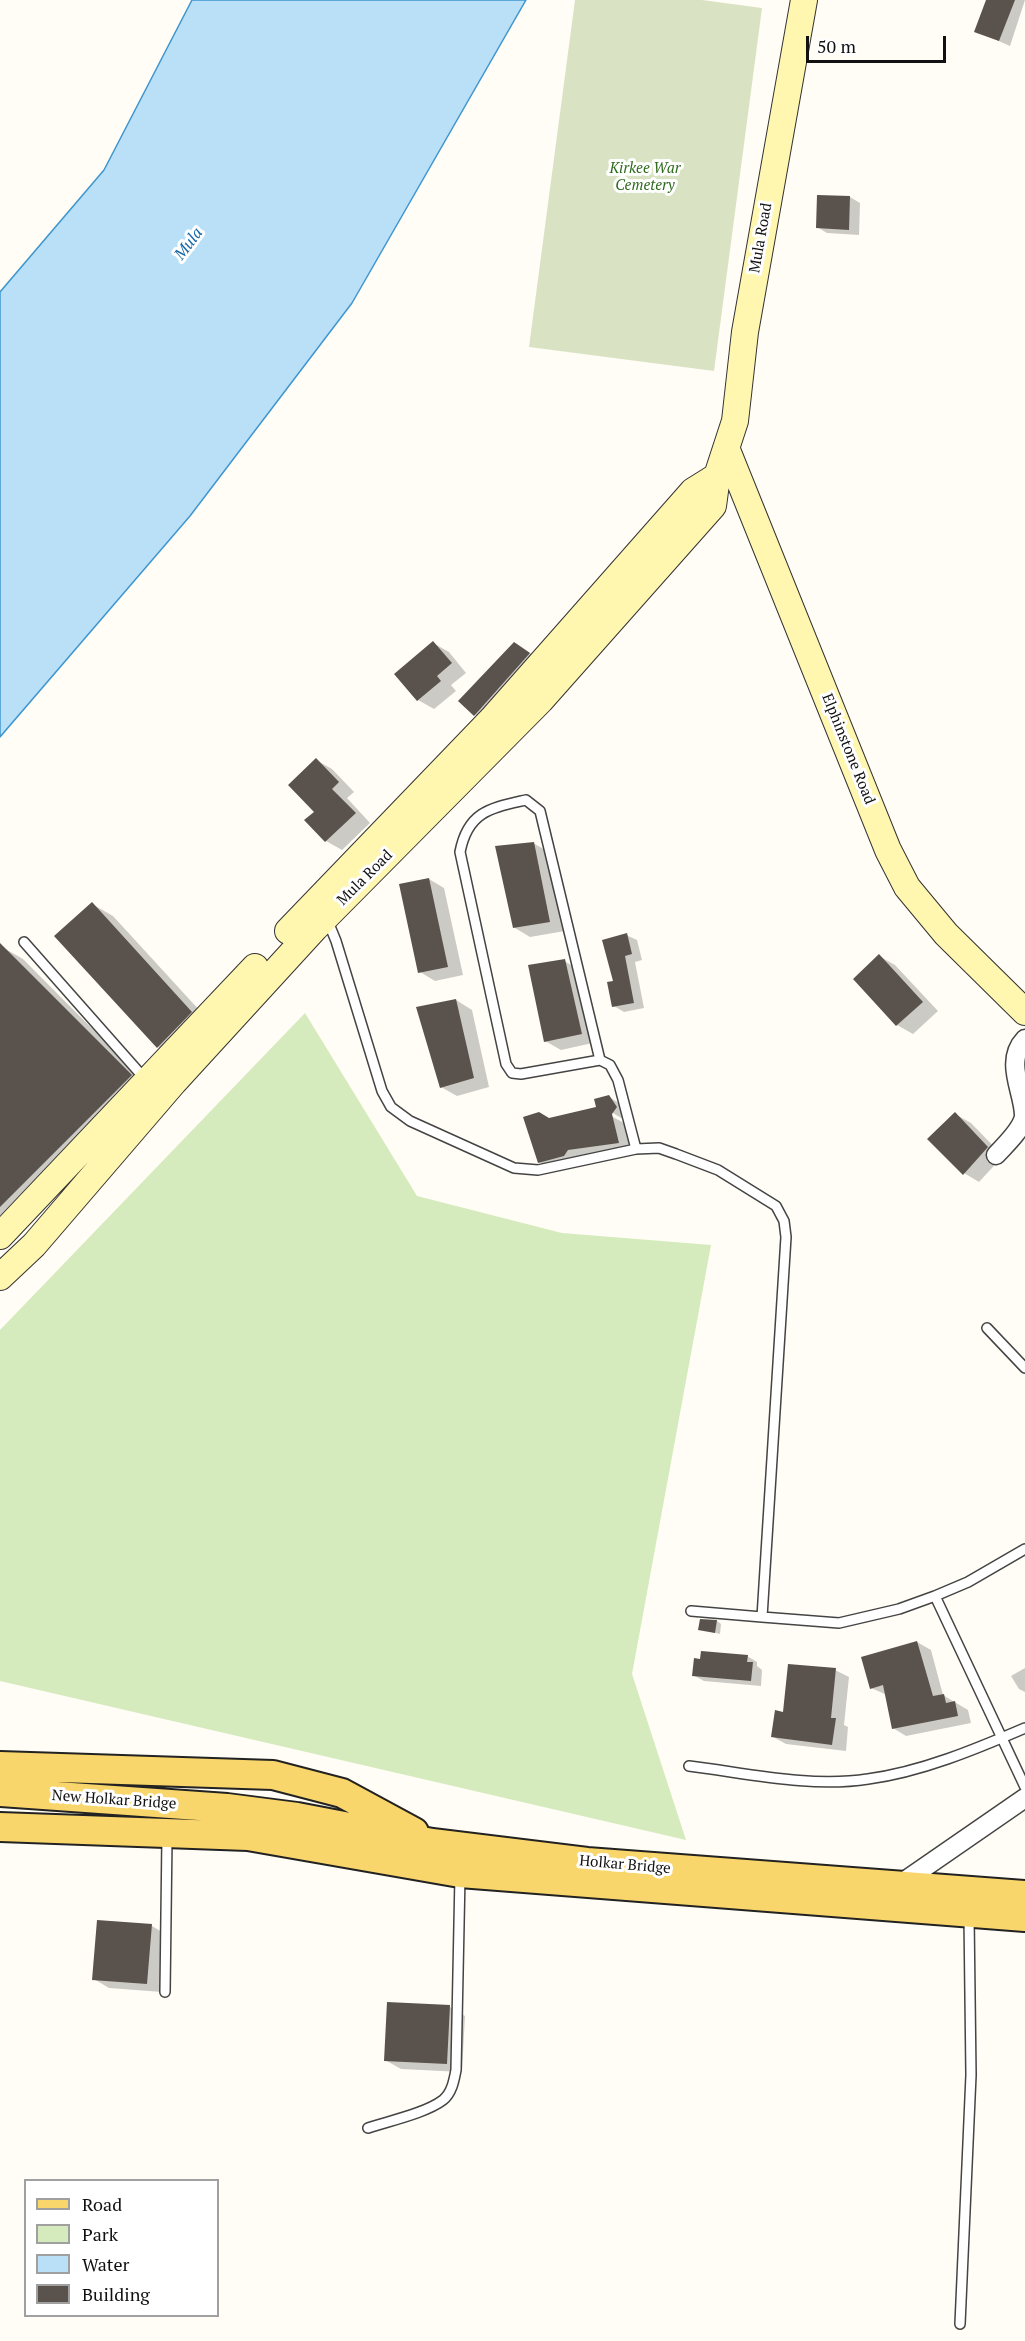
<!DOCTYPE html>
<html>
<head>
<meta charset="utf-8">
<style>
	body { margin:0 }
	#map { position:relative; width:1025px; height:2341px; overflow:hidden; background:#fffdf5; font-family:"PT Serif",serif }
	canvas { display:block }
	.legend { position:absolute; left:24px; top:2179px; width:195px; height:138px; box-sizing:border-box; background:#fff; border:2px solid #a0a0a0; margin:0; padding:8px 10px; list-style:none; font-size:18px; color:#111 }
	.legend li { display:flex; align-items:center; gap:12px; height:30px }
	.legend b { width:30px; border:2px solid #a0a0a0 }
	.scale { position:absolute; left:806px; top:36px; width:140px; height:27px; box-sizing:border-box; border:3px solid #111; border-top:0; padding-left:8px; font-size:18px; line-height:21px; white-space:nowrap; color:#111; -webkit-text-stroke:4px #fff; paint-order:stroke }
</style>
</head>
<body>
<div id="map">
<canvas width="1025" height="2341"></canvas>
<ul class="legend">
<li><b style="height:8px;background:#f9d66b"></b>Road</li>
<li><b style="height:16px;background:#d5ebbd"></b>Park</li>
<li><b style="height:16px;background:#b9e0f7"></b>Water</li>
<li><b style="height:16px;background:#5a524d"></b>Building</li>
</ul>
<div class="scale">50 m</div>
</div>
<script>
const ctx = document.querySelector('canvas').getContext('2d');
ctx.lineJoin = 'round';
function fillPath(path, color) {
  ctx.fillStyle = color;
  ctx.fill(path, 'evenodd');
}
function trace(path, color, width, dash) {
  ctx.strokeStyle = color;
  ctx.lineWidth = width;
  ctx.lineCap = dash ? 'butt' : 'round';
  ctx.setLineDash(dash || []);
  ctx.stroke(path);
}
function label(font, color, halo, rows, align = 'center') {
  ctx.font = font + ' "PT Serif",serif';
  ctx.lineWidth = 6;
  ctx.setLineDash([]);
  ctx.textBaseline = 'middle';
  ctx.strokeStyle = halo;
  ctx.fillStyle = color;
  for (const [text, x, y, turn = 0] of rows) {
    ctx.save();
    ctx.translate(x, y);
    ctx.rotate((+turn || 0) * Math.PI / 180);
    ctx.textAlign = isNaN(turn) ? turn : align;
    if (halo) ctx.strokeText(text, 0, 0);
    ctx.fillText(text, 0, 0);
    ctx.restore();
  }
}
const green = new Path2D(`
	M305,1013L417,1196L562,1233L711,1245L632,1674L686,1840L0,1681V1330Z`);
const cemetery = new Path2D(`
	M575,0H702L762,8L714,371L529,347Z`);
const water = new Path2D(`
	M192,0H526L352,303L190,516L0,737V292L104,170Z`);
const shadow = new Path2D(`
	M988,0H1025L1010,46L976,31Z
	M819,196L850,197L860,203L859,235L827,233L817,227Z
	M433,643L449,652L466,673L451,685L456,691L434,709L418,700L396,674Z
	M515,643L545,663L490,724L475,715Z
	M316,760L332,769L354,792L347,798L370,823L342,850L326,841L306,820L316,812Z
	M533,843L549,852L565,931L530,937L515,928Z
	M429,879L444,888L463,975L435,981L420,972Z
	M92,904L113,916L212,1024L179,1059L158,1047L56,936Z
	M626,935L637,940L642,960L635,962L644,1008L624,1012L614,1006L615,982Z
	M2,947L23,959L151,1088L0,1239V949Z
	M879,956L895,965L938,1011L913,1034L897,1025L855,979Z
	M564,961L580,970L597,1042L561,1050L545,1041Z
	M456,1000L472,1010L489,1087L457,1096L441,1087Z
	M609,1097L624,1106L628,1122L611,1112V1116L628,1125L634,1152L555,1171L539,1162L549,1120L598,1108Z
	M955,1114L971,1123L1003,1156L979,1182L964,1173Z
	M717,1621L721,1624L720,1634L700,1629Z
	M917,1642L931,1650L943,1695L968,1710L971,1723L906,1736L893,1728L887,1695L871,1688Z
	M747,1656L757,1662V1666L762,1670L761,1686L704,1681L693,1675Z
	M1025,1668V1692L1019,1689L1011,1676Z
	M835,1670L849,1677L844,1725L848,1727L846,1751L786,1744L773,1737L785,1713Z
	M152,1926L167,1935L162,1992L109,1988L94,1979Z
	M450,2007L465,2016L462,2072L401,2069L385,2060Z`);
const building = new Path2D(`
	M986,0H1015L999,41L974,32Z
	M817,195L850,196L849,230L816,228Z
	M433,641L452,663L437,676L441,681L417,701L394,674Z
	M514,642L530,653L474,716L458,701Z
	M316,758L339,782L332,789L356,813L325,842L304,820L314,812L288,785Z
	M534,842L550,922L513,928L495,846Z
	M429,878L448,967L418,973L399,884Z
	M92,902L192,1012L157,1048L54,936Z
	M627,933L632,954L625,956L634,1003L612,1007L607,982L613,981L602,940Z
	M0,943L132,1075L0,1207Z
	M879,954L923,1002L896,1026L853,979Z
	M565,959L582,1034L544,1042L528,965Z
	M456,999L474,1078L440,1088L416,1007Z
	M609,1095L617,1107L612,1114L619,1143L568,1150L564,1156L538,1163L523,1117L539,1112L549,1118L596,1107L594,1099Z
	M955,1112L988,1147L963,1175L927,1139Z
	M700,1619L717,1620L715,1633L698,1630Z
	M917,1641L933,1696L944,1694L946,1703L955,1701L958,1716L892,1729L883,1685L870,1689L861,1657Z
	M701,1651L748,1655L747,1662H753L751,1681L692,1676L694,1658L700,1659Z
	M788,1664L836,1668L831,1718H836L832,1745L771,1737L775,1710L783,1712Z
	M97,1920L152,1924L147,1984L92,1980Z
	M387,2002L450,2005L447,2064L384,2061Z`);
const lane = new Path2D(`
	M327,919L336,941L382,1091L391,1107L410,1121L514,1168L538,1170L636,1149L659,1148L676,1154L718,1170L776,1206L784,1221L786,1237L762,1617L839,1623L899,1609L935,1596
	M24,942L145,1079
	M600,1060L540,811L526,800C491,808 468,811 460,852L506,1064L512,1073L521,1074L600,1060L610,1065L618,1080L636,1149
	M987,1328L1025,1368
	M1025,1549L968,1582L935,1596L1025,1787
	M691,1611L762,1617
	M689,1766C746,1773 810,1788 868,1779C921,1772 976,1749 1025,1728
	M165,1992L167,1838
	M368,2128C389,2121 426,2113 443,2100C452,2093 454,2080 456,2070L460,1876
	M960,2324L971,2075L969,1916`);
const street = new Path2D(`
	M996,1155C1005,1145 1021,1131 1024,1117C1025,1094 1003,1062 1025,1039
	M899,1885L1025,1798`);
const secondary = new Path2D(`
	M727,450L888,850L907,887L946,934L1025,1012
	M288,931L492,719L693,491L717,476
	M0,1236L255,967
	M0,1277L34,1245L174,1082L315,928L541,700L713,506L717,476L735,421L745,332L804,0`);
const primary = new Path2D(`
	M0,1766L273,1775L342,1793L414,1832
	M0,1792L227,1808L297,1817L432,1843L587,1862L1025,1895
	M0,1827L248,1836L460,1873L1025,1917`);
const parkNames = [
	["Kirkee War",645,169],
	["Cemetery",645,186]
];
const streetNames = [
	["Mula Road",761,238,-80],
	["Elphinstone Road",848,749,68],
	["Mula Road",365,878,-45],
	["New Holkar Bridge",114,1800,4],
	["Holkar Bridge",625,1865,5]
];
const waterNames = [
	["Mula",189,244,-53]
];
fillPath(green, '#d5ebbd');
fillPath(cemetery, '#d9e3c4');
fillPath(water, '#b9e0f7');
trace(water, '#3f96cf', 1.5);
fillPath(shadow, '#0003');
fillPath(building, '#5a524d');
trace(lane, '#444', 12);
trace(street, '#444', 21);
trace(secondary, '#333', 28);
trace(primary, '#222', 32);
trace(lane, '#fff', 9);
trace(street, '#fff', 18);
trace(secondary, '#fff6b0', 26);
trace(primary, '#f9d66b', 28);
label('italic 15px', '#2f6b1f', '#fff', parkNames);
label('15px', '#111', '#fff', streetNames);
label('italic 16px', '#1768a6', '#fff', waterNames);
</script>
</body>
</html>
